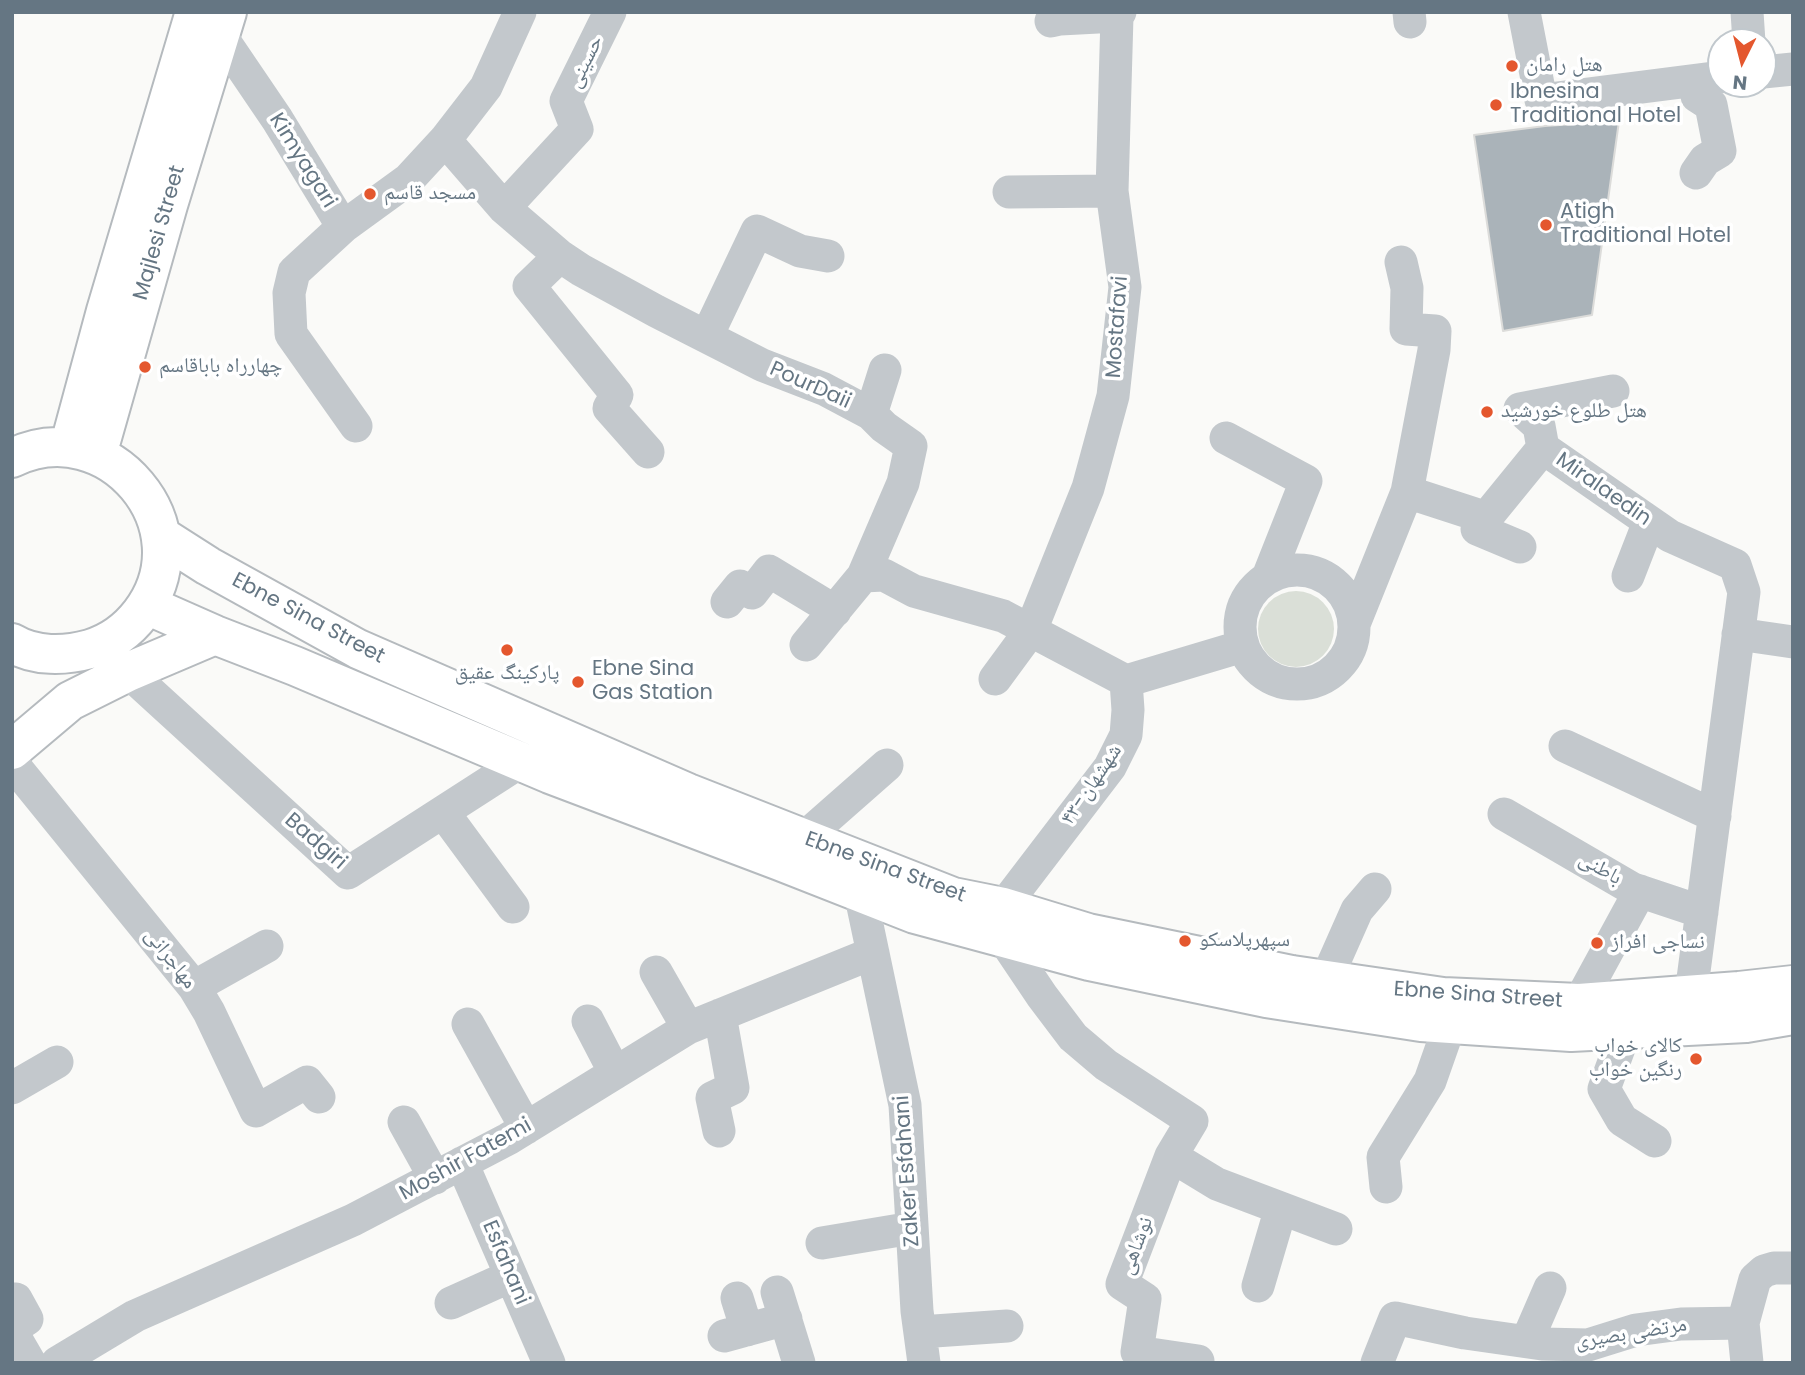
<!DOCTYPE html>
<html>
<head>
<meta charset="utf-8">
<style>
	body { margin:0 }
	#map { position:relative; width:1805px; height:1375px; overflow:hidden; background:#fafaf8; font-family:Poppins,sans-serif }
	canvas { display:block }
	.frame { position:absolute; inset:0; border:14px solid #657683; pointer-events:none }
	.north { position:absolute; left:1707px; top:28px; width:70px; height:70px; box-sizing:border-box; background:#fff; border:2px solid #c1c8cd; border-radius:50%; rotate:186deg; font-size:19px; font-weight:700; line-height:28px; text-align:center; color:#657683 }
	.north::after { content:''; display:block; margin:auto; width:24px; height:32px; background:#e4572e; clip-path:polygon(50% 0,100% 100%,50% 72%,0 100%) }
</style>
</head>
<body>
<div id="map">
<canvas width="1805" height="1375"></canvas>
<div class="frame"></div>
<div class="north">N</div>
</div>
<script>
const ctx = document.querySelector('canvas').getContext('2d');
ctx.lineJoin = 'round';
function fillPath(path, color) {
  ctx.fillStyle = color;
  ctx.fill(path, 'evenodd');
}
function trace(path, color, width, dash) {
  ctx.strokeStyle = color;
  ctx.lineWidth = width;
  ctx.lineCap = dash ? 'butt' : 'round';
  ctx.setLineDash(dash || []);
  ctx.stroke(path);
}
function label(font, color, halo, rows, align = 'center') {
  ctx.font = font + ' Poppins,"Noto Naskh Arabic",sans-serif';
  ctx.lineWidth = 7;
  ctx.setLineDash([]);
  ctx.textBaseline = 'middle';
  ctx.strokeStyle = halo;
  ctx.fillStyle = color;
  for (const [text, x, y, turn = 0] of rows) {
    ctx.save();
    ctx.translate(x, y);
    ctx.rotate((+turn || 0) * Math.PI / 180);
    ctx.textAlign = isNaN(turn) ? turn : align;
    if (halo) ctx.strokeText(text, 0, 0);
    ctx.fillText(text, 0, 0);
    ctx.restore();
  }
}
const green = new Path2D(`
	M1258 629a38 38 0 1 1 76 0a38 38 0 1 1-76 0Z`);
const building = new Path2D(`
	M1619,121L1592,315L1503,331L1474,135L1545,126Z`);
const minor = new Path2D(`
	M1409,12L1410,22
	M1524,12L1541,100L1721,77
	M1747,12L1749,42
	M1051,21L1060,19L1117,16
	M220,35L277,119L343,227L294,272L289,293L291,334L356,426
	M1763,72L1793,69
	M1695,81L1697,96L1711,105L1720,151L1705,160L1696,173
	M445,140L504,208L560,256L529,286L617,395L609,408L648,452
	M1009,192L1112,191
	M504,208L577,129L566,101L610,12
	M343,227L409,179L445,140L486,87L520,12
	M560,256L581,270L656,311L762,365L824,389L871,414L884,427L911,446L903,483L863,576L806,645
	M707,336L757,231L800,251L828,256
	M871,414L885,370
	M1226,438L1306,481L1268,577
	M1543,448L1539,426L1520,409L1613,391
	M1407,492L1487,518
	M1520,547L1477,529L1543,448L1670,536L1735,565L1744,592L1691,994
	M1240 627a57 57 0 1 1 114 0a57 57 0 1 1-114 0Z
	M863,576L884,575L914,591L1003,616L1126,681
	M1628,576L1649,522
	M727,602L740,586L752,593L769,571L835,611
	M1354,624L1407,492L1434,350L1435,331L1406,329L1407,288L1401,262
	M1738,634L1793,642
	M128,672L348,873L539,750
	M995,679L1031,630L1088,488L1113,396L1125,287L1112,191L1117,16L1120,12
	M1565,746L1715,816
	M12,763L194,987L209,1012L256,1111L307,1082L319,1097
	M443,812L513,907
	M1504,814L1633,889L1702,912
	M804,838L887,765
	M857,871L860,892L905,1105L917,1311L924,1363
	M656,972L688,1028
	M1326,980L1357,910L1375,889
	M194,987L267,946
	M1579,1003L1640,891
	M588,1021L615,1073
	M468,1024L526,1128
	M1626,1029L1604,1089L1622,1120L1655,1141
	M12,1088L57,1062
	M404,1122L435,1178
	M719,1131L712,1098L733,1088L720,1015
	M1171,1156L1217,1184L1336,1229
	M462,1163L549,1363
	M1386,1187L1383,1157L1430,1081L1450,1024
	M822,1243L912,1228
	M1258,1286L1281,1208
	M777,1292L799,1363
	M737,1298L747,1330
	M451,1303L511,1276
	M12,1329L27,1319L16,1299
	M12,1332L30,1363
	M920,1332L1007,1326
	M724,1336L786,1319
	M1527,1341L1550,1288
	M1198,1361L1137,1352L1145,1299L1122,1284L1171,1156L1192,1121L1106,1065L1073,1037L1042,996L1003,938V907L1110,767L1126,735L1128,710L1126,681L1243,646
	M57,1363L135,1316L353,1220L508,1139L688,1028L873,953
	M1377,1363L1395,1318L1465,1333L1542,1344L1588,1345L1636,1330L1681,1324L1743,1323
	M1747,1363L1743,1323L1755,1279L1764,1271L1774,1268H1793`);
const major = new Path2D(`
	M69,448L106,311L195,12
	M97,455L168,205L227,12
	M12,458C108,411 206,527 141,613C128,630 110,643 90,649C65,656 35,657 12,643
	M161,536L208,566L358,649L688,793L953,897L1003,907L1088,933L1292,975L1443,997L1579,1003L1739,991L1793,985
	M147,605L215,635L295,666L550,774L780,861L915,914L1089,961L1266,998L1421,1022L1571,1032L1746,1023L1793,1015
	M12,750L70,701L128,672L215,635`);
const markers = [
	[1512,66,7,"#e4572e"],
	[1496,105,7,"#e4572e"],
	[370,194,7,"#e4572e"],
	[1546,225,7,"#e4572e"],
	[145,367,7,"#e4572e"],
	[1487,412,7,"#e4572e"],
	[507,650,7,"#e4572e"],
	[578,682,7,"#e4572e"],
	[1185,941,7,"#e4572e"],
	[1597,943,7,"#e4572e"],
	[1696,1059,7,"#e4572e"]
];
const streetNames = [
	["حسینی",586,62,-64],
	["Kimyagari",302,161,58],
	["Majlesi Street",160,233,-74],
	["Mostafavi",1118,327,-86],
	["PourDaii",810,386,24],
	["Miralaedin",1603,490,35],
	["Ebne Sina Street",308,619,28],
	["۴۳-شهشهان",1092,785,-56],
	["Badgiri",315,842,41],
	["Ebne Sina Street",885,868,20],
	["باطنی",1600,869,30],
	["مهاجرانی",170,959,52],
	["Ebne Sina Street",1478,996,4],
	["Moshir Fatemi",466,1160,-29],
	["Zaker Esfahani",908,1171,-94],
	["نوشاهی",1137,1246,-69],
	["Esfahani",505,1263,67],
	["مرتضی بصیری",1631,1334,-9]
];
const poiNames = [
	["هتل رامان",1526,66],
	["Ibnesina",1510,93],
	["Traditional Hotel",1510,117],
	["مسجد قاسم",384,194],
	["Atigh",1560,213],
	["Traditional Hotel",1560,237],
	["چهارراه باباقاسم",159,367],
	["هتل طلوع خورشید",1501,412],
	["Ebne Sina",592,670],
	["Gas Station",592,694],
	["پارکینگ عقیق",507,674,"center"],
	["سپهرپلاسکو",1199,941],
	["نساجی افراز",1611,943],
	["کالای خواب",1682,1047,"right"],
	["رنگین خواب",1682,1071,"right"]
];
fillPath(green, '#dadfd7');
fillPath(building, '#aab3b9');
trace(building, '#dcdcda', 2);
trace(major, '#b5babe', 42);
trace(minor, '#c3c8cc', 33);
trace(major, '#fff', 38);
for (const [x, y, r, color] of markers) {
  const dot = new Path2D();
  dot.arc(x, y, r, 0, 2 * Math.PI);
  ctx.fillStyle = color;
  ctx.fill(dot);
  trace(dot, '#fff', 2.5);
}
label('21px', '#657683', '#fff', streetNames);
label('21px', '#657683', '#fff', poiNames, 'left');
</script>
</body>
</html>
